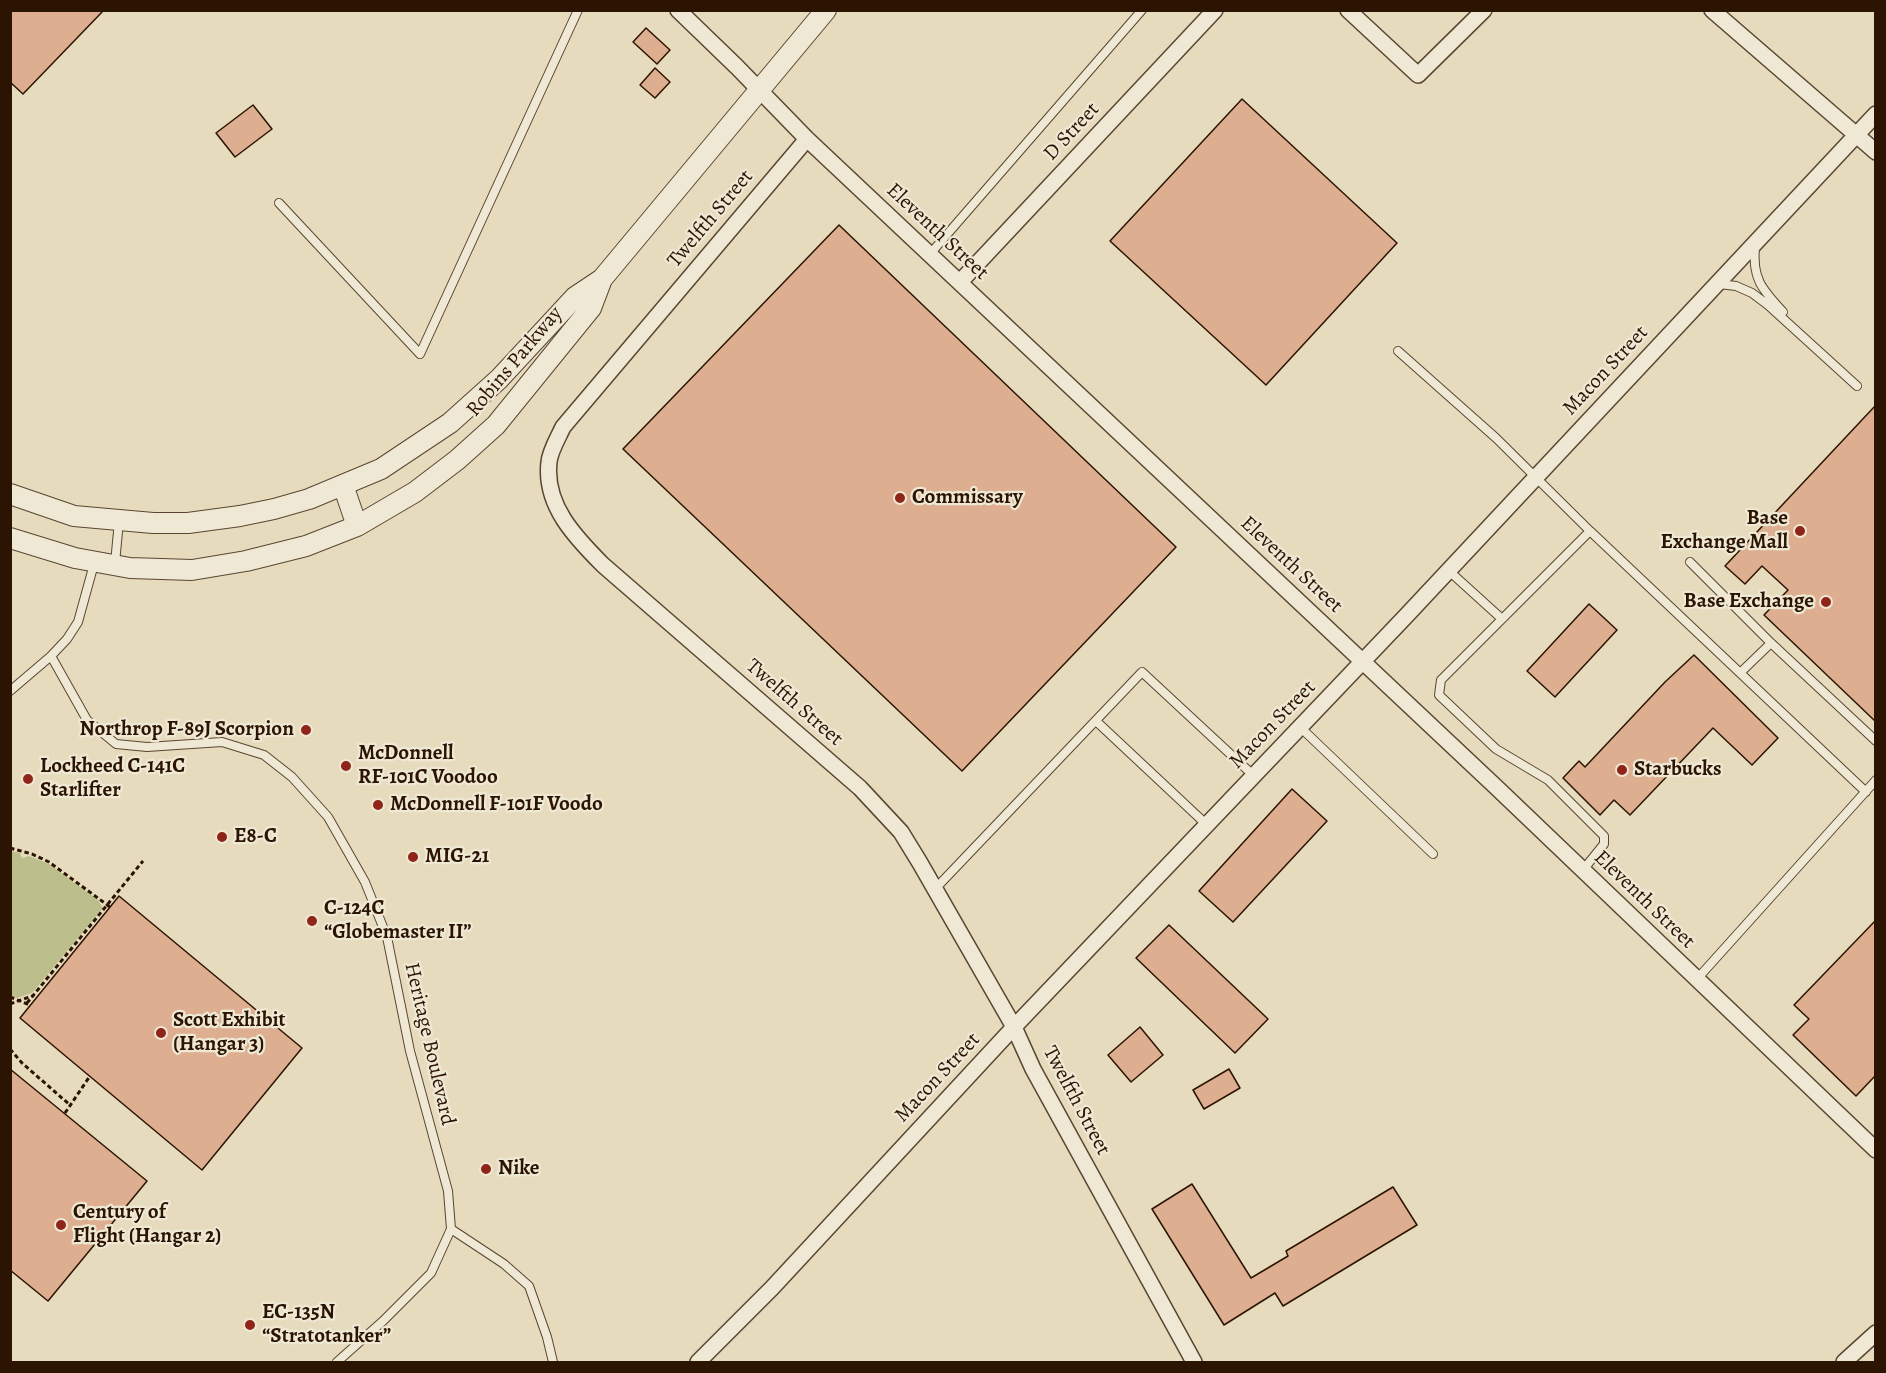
<!DOCTYPE html>
<html>
<head>
<meta charset="utf-8">
<style>
	body { margin:0 }
	#map { position:relative; width:1886px; height:1373px; overflow:hidden; background:#e7dbbe; font-family:Alegreya,serif }
	canvas { display:block }
	.frame { position:absolute; inset:0; border:12px solid #2b1401; pointer-events:none }
</style>
</head>
<body>
<div id="map">
<canvas width="1886" height="1373"></canvas>
<div class="frame"></div>
</div>
<script>
const ctx = document.querySelector('canvas').getContext('2d');
ctx.lineJoin = 'round';
function fillPath(path, color) {
  ctx.fillStyle = color;
  ctx.fill(path, 'evenodd');
}
function trace(path, color, width, dash) {
  ctx.strokeStyle = color;
  ctx.lineWidth = width;
  ctx.lineCap = dash ? 'butt' : 'round';
  ctx.setLineDash(dash || []);
  ctx.stroke(path);
}
function label(font, color, halo, rows, align = 'center') {
  ctx.font = font + ' Alegreya,serif';
  ctx.lineWidth = 4.5;
  ctx.setLineDash([]);
  ctx.textBaseline = 'middle';
  ctx.strokeStyle = halo;
  ctx.fillStyle = color;
  for (const [text, x, y, turn = 0] of rows) {
    ctx.save();
    ctx.translate(x, y);
    ctx.rotate((+turn || 0) * Math.PI / 180);
    ctx.textAlign = isNaN(turn) ? turn : align;
    if (halo) ctx.strokeText(text, 0, 0);
    ctx.fillText(text, 0, 0);
    ctx.restore();
  }
}
const green = new Path2D(`
	M11,851L20,853L22,858L29,856L49,864L98,900L103,908L32,993L17,998L10,995Z`);
const building = new Path2D(`
	M10,10H104L23,94L10,82Z
	M646,28L670,50L657,64L633,42Z
	M655,68L670,82L655,98L640,85Z
	M1242,99L1397,243L1266,385L1110,241Z
	M253,105L272,129L235,157L216,133Z
	M839,225L1176,547L962,771L623,449Z
	M1875,406V721L1764,615L1788,590L1762,566L1745,584L1725,566Z
	M1589,604L1617,630L1555,697L1527,671Z
	M1694,655L1778,738L1752,765L1713,728L1630,815L1614,800L1600,815L1563,778L1579,761L1585,767L1665,682Z
	M1292,789L1327,821L1233,922L1199,891Z
	M119,896L302,1048L202,1170L20,1018Z
	M1875,921V1076L1856,1096L1793,1035L1809,1019L1794,1005Z
	M1169,925L1268,1019L1235,1053L1136,958Z
	M1140,1027L1163,1055L1131,1082L1108,1055Z
	M10,1069L147,1181L48,1301L10,1270Z
	M1229,1069L1240,1088L1204,1109L1193,1090Z
	M1192,1184L1251,1278L1288,1256L1286,1251L1393,1187L1417,1225L1283,1306L1275,1293L1224,1325L1152,1209Z`);
const path = new Path2D(`
	M10,848L32,854L49,862L110,907
	M10,997L30,1005
	M27,1003L143,861
	M10,1004L32,996
	M10,1049L22,1063L70,1105
	M65,1113L90,1076`);
const service = new Path2D(`
	M279,203L420,354L578,10
	M1755,247C1752,279 1762,289 1783,312
	M930,254L1142,10
	M1719,284L1736,286L1752,293L1768,305L1857,386
	M1398,351L1496,438L1590,531L1866,792
	M1690,562L1771,643
	M115,563L119,521
	M1448,570L1502,619
	M51,656L67,639L78,622L94,564
	M1740,673L1771,643L1876,741
	M10,691L51,656L87,720L116,744L147,747L222,742L264,755L292,777L328,817L365,882L387,937L410,1051L448,1191L451,1229L431,1273L383,1321L337,1362
	M1096,721L1207,825
	M1300,727L1433,854
	M1583,870L1604,844V836L1548,780L1496,749L1439,695L1441,680L1590,531
	M935,889L1142,672L1254,776
	M1697,979L1876,780
	M451,1229L504,1264L529,1286L547,1337L553,1362`);
const minor = new Path2D(`
	M678,10L737,67L807,139L1496,787L1876,1150
	M1348,10L1418,75L1484,10
	M1712,10L1876,152
	M807,139L563,427C558,438 550,451 549,462C544,505 575,537 603,565L860,788L901,832L920,863L1014,1027L1033,1069L1194,1362
	M960,282L1215,10
	M698,1362L772,1288L1014,1027L1406,616L1876,114
	M1844,1362L1876,1333`);
const tertiary = new Path2D(`
	M343,485L357,526
	M10,494L74,516L153,523H188L240,516L274,509L309,499L381,469L450,423L499,379L575,297L602,279L826,10
	M10,538L75,558L130,568L192,570L246,561L306,546L357,526L415,492L457,460L496,425L591,308L602,279`);
const markers = [
	[900,498,6,"#8f2418"],
	[1800,531,6,"#8f2418"],
	[1826,602,6,"#8f2418"],
	[306,730,6,"#8f2418"],
	[346,766,6,"#8f2418"],
	[1622,770,6,"#8f2418"],
	[28,779,6,"#8f2418"],
	[378,805,6,"#8f2418"],
	[222,837,6,"#8f2418"],
	[413,857,6,"#8f2418"],
	[312,921,6,"#8f2418"],
	[161,1033,6,"#8f2418"],
	[486,1169,6,"#8f2418"],
	[61,1225,6,"#8f2418"],
	[250,1325,6,"#8f2418"]
];
const streetNames = [
	["D Street",1072,132,-47],
	["Twelfth Street",711,219,-50],
	["Eleventh Street",937,232,43],
	["Robins Parkway",515,362,-50],
	["Macon Street",1606,371,-47],
	["Eleventh Street",1291,565,43],
	["Twelfth Street",794,703,41],
	["Macon Street",1273,725,-46],
	["Eleventh Street",1644,900,44],
	["Heritage Boulevard",429,1044,77],
	["Macon Street",938,1078,-47],
	["Twelfth Street",1076,1101,62]
];
const poiNames = [
	["Commissary",912,498],
	["Base",1788,519,"right"],
	["Exchange Mall",1788,543,"right"],
	["Base Exchange",1814,602,"right"],
	["Northrop F-89J Scorpion",294,730,"right"],
	["McDonnell",358,754],
	["RF-101C Voodoo",358,778],
	["Lockheed C-141C",40,767],
	["Starlifter",40,791],
	["Starbucks",1634,770],
	["McDonnell F-101F Voodo",390,805],
	["E8-C",234,837],
	["MIG-21",425,857],
	["C-124C",324,909],
	["“Globemaster II”",324,933],
	["Scott Exhibit",173,1021],
	["(Hangar 3)",173,1045],
	["Nike",498,1169],
	["Century of",73,1213],
	["Flight (Hangar 2)",73,1237],
	["EC-135N",262,1313],
	["“Stratotanker”",262,1337]
];
fillPath(green, '#bcbe8c');
fillPath(building, '#ddae8f');
trace(building, '#2b1401', 1.5);
trace(service, '#5a4630', 10);
trace(minor, '#5a4630', 18);
trace(tertiary, '#5a4630', 22);
trace(path, '#2b1401', 3, [4.5, 3]);
trace(service, '#efe8d5', 8);
trace(minor, '#efe8d5', 15);
trace(tertiary, '#efe8d5', 20);
for (const [x, y, r, color] of markers) {
  const dot = new Path2D();
  dot.arc(x, y, r, 0, 2 * Math.PI);
  ctx.fillStyle = color;
  ctx.fill(dot);
  trace(dot, '#efe8d5', 2);
}
label('21px', '#2b1401', '#efe8d5', streetNames);
label('bold 21px', '#2b1401', '#efe8d5', poiNames, 'left');
</script>
</body>
</html>
